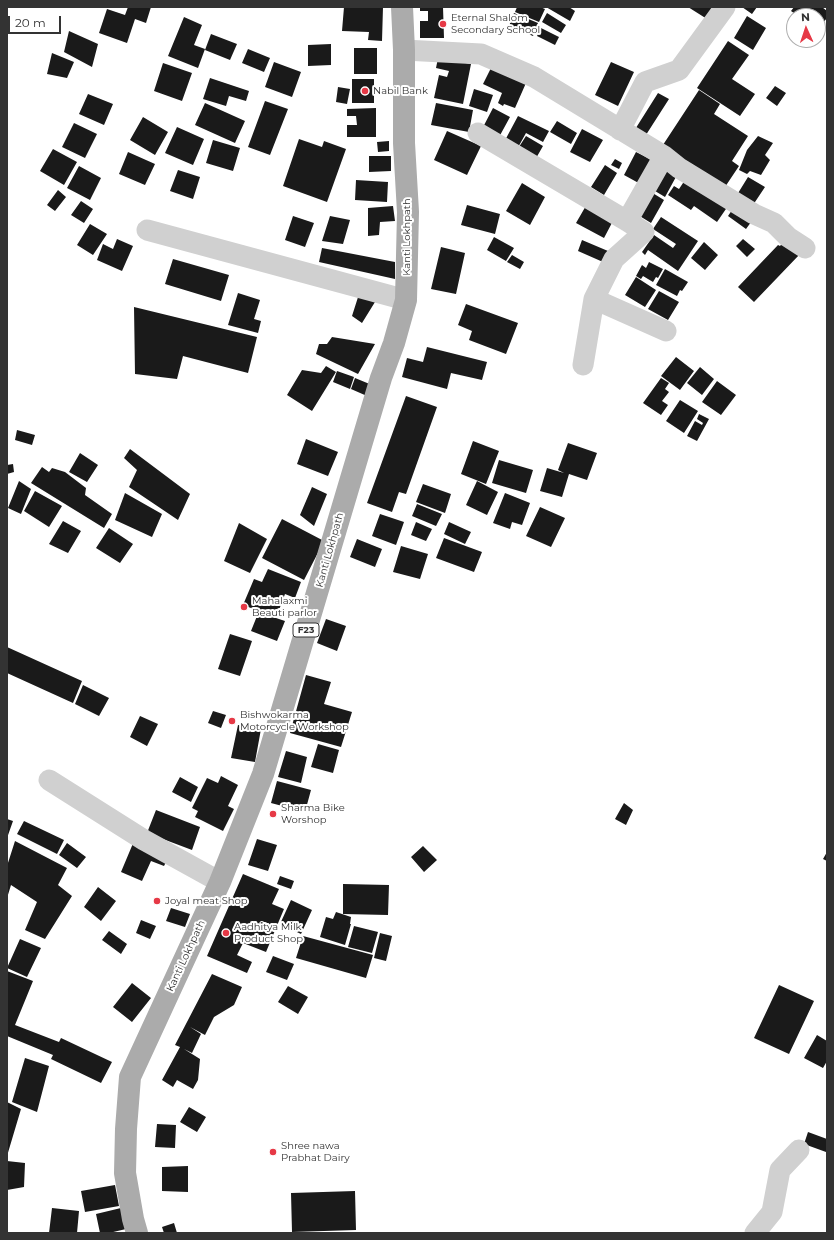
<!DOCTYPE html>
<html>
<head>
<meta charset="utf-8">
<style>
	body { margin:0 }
	#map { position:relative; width:834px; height:1240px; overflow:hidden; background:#fff; font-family:Montserrat,sans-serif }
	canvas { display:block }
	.frame { position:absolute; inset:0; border:8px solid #333; pointer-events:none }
	.north { position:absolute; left:786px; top:8px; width:40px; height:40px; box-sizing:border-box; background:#fff; border:1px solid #adadad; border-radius:50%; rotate:357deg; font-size:11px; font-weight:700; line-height:16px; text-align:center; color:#333 }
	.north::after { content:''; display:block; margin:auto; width:14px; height:18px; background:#e63946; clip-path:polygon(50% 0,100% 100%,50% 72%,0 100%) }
	.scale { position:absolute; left:8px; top:16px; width:53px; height:18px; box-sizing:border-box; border:2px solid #333; border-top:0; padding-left:5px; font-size:12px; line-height:14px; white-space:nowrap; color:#333; -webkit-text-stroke:3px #fff; paint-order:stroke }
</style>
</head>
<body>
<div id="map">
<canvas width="834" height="1240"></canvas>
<div class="frame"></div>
<div class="north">N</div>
<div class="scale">20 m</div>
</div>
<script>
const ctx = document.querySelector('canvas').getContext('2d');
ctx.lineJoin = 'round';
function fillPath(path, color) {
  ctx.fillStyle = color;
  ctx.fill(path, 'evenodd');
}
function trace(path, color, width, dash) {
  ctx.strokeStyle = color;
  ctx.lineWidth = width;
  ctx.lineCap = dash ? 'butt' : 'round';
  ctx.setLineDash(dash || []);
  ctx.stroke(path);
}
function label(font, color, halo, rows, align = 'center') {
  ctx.font = font + ' Montserrat,sans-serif';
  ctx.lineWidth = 4;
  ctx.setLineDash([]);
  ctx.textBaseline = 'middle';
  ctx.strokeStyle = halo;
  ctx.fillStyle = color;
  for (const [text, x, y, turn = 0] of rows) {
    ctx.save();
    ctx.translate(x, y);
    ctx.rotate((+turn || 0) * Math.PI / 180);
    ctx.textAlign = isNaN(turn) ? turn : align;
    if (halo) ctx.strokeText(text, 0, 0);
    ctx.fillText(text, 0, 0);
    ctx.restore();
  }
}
const building = new Path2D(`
	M128,7H151L146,23L135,19L127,43L99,33L107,9L125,15Z
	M344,7H383L382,41L368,40L369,32L342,31Z
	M420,7H443L444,38H420V21H428V11H420Z
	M517,7H540L545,9L539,22L515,12Z
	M546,7H569L575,11L570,21Z
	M688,7H716L707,19Z
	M742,7H757L752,14Z
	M794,7H822L827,11V18L818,29V16H798L791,11Z
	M514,13L538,23L533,36L509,26Z
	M547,13L566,25L561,33L542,22Z
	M747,16L766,28L753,50L734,38Z
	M184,17L202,25L194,45L205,49L198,68L168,56Z
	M541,28L559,37L555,45L537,36Z
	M69,31L98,44L92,67L64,52Z
	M211,34L237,44L230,60L205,50Z
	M728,41L749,55L732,79L755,94L740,116L697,88Z
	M331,44V65L308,66V45Z
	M354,48H377V74H354Z
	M248,49L270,58L264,72L242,63Z
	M52,53L74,62L67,78L47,74Z
	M438,58L471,64L463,104L434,98L439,75L447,77L449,71L436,68Z
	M274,62L301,72L292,97L265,87Z
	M611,62L634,72L618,106L595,95Z
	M163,63L192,73L182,101L154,91Z
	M491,68L526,83L515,108L504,104L503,106L498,103L502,93L483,84Z
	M210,78L249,91L246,101L229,96L226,106L203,99Z
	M352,79H374V103H352Z
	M775,86L786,93L777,106L766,98Z
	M338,87L350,89L347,104L336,102Z
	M474,89L493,95L487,112L469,106Z
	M699,90L720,104L714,114L748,136L732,161L739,166L725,187L659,151Z
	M658,93L669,99L644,138L634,131Z
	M88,94L113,104L104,125L79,114Z
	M265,101L288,109L270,155L248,147Z
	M205,103L245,121L235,143L195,125Z
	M436,103L473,110L469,132L431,125Z
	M376,108V137H347V125H357L356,116H347V109Z
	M493,108L510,117L498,139L481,131Z
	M518,116L549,131L543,142L526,133L516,151L503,144Z
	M143,117L168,132L155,155L130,140Z
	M557,121L577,133L571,144L550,132Z
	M74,123L97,134L85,158L62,147Z
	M177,127L204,139L193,165L165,153Z
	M582,129L603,140L590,162L570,152Z
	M447,131L481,146L467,175L434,160Z
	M526,136L543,146L535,160L517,150Z
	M758,136L773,143L765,155L770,160L761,175L750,171L747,174L739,170L747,150Z
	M299,139L322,147L324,141L346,149L327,202L283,186Z
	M213,140L240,148L233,171L206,163Z
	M389,141V151L378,152L377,142Z
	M53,149L77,162L64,185L40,171Z
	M128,152L155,164L145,185L119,174Z
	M636,152L656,162L644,186L624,175Z
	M369,156H391V171L369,172Z
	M615,159L622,163L619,169L611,165Z
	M605,165L617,173L604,195L591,187Z
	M79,166L101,178L90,200L67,188Z
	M662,166L677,175L665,197L650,188Z
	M178,170L200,177L193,199L170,191Z
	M687,177L728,206L717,222L694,206L691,210L668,195L674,186L679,189Z
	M748,177L765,187L751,208L735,198Z
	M356,180L388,182L387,202L355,200Z
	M522,183L545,197L530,225L506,211Z
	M58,190L66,197L55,211L47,205Z
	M651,192L664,200L651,223L638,215Z
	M81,201L93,209L84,223L71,215Z
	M587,204L614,219L604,238L576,223Z
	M736,204L754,218L746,229L728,216Z
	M467,205L500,214L495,234L461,225Z
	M393,206L395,221L380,222L379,235L368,236V208Z
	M293,216L314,223L305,247L285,240Z
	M330,216L350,220L343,244L322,241Z
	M661,217L698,241L678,271L648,250L645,255L642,252L654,235L673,248L676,244L653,229Z
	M90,224L107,234L93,255L77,245Z
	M494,237L514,248L506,261L487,250Z
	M117,239L133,246L122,271L97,260L103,244L113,249Z
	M743,239L755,249L747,257L736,246Z
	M582,240L608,251L603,262L578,251Z
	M785,240L800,254L754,302L738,287L778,245L780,246Z
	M704,242L718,255L705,270L691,258Z
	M441,247L465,253L456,294L431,289Z
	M322,248L395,262V279L319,262Z
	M512,255L524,262L520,269L507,262Z
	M173,259L229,275L221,301L165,284Z
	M649,262L663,269L658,278L656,277L653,282L643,276L641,279L636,276L642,265L646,268Z
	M665,269L688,282L682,291L680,290L677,296L656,285Z
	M636,277L656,290L645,307L625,295Z
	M659,291L679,302L668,320L648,309Z
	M238,293L260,300L254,319L261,321L258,333L228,325Z
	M359,294L375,302L362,323L352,316Z
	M466,304L518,323L506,354L469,340L472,331L458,325Z
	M134,307L257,337L248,373L183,356L177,379L135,374Z
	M332,337L375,344L358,374L316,354L319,344H327Z
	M427,347L487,362L482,380L451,373L447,389L402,377L407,358L423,362Z
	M676,357L694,371L680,390L661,376Z
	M326,366L336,372L312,411L287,395L302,370L321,373Z
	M700,367L714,379L702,395L687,383Z
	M337,371L354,377L350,389L333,382Z
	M355,378L372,385L367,396L351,389Z
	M661,378L669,383L665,389L669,392L662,401L668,405L661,415L643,403Z
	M717,381L736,395L721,415L702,402Z
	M406,396L437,407L406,494L399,492L392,512L367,503Z
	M680,400L698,411L684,433L666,421Z
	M699,414L709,419L697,441L687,436L695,421L702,425L703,423L697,419Z
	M17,430L35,435L32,445L15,440Z
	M306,439L338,452L328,476L297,464Z
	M473,441L499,451L486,484L461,474Z
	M568,443L597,453L587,480L569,474L562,497L540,491L547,468L564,473L558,470Z
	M130,449L190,494L178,520L129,487L137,470L124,458Z
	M80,453L98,465L87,482L69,472Z
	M499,460L533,470L526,493L492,483Z
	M13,464L14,472L7,474V465Z
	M42,467L49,472L52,468L65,472L86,488L85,495L112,514L104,528L31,483Z
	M19,481L31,489L21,514L8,508Z
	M477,481L498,492L487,515L466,505Z
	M423,484L451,494L445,513L416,502Z
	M312,487L327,494L314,526L300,515Z
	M35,491L62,506L49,527L24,511Z
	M125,493L162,514L152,537L115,520Z
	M505,493L530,503L522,525L512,522L510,529L493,523Z
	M417,504L442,514L436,526L412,516Z
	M540,507L565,518L551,547L526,536Z
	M380,514L404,522L396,545L372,536Z
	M282,519L324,541L304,580L262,558Z
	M63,521L81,531L68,553L49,544Z
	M416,522L432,529L426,541L411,535Z
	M449,522L471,532L465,544L444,534Z
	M239,523L267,539L250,573L224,561Z
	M109,528L133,544L120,563L96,548Z
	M444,538L482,552L474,572L436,558Z
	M357,539L382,549L375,567L350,557Z
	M401,546L428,554L420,579L393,572Z
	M268,569L301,582L295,598L285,594L276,618L285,621L277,641L251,631L259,611L243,605L254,579L262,582Z
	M326,619L346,626L337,651L317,643Z
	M230,634L252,641L240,676L218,669Z
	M7,647L82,681L73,703L7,673Z
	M306,675L331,682L324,704L352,712L341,747L290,733Z
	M83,685L109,698L99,716L75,704Z
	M213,711L226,715L221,728L208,723Z
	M140,716L158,724L147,746L130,737Z
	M238,725L261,729L255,762L231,758Z
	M318,744L339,750L333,773L311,767Z
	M286,751L307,757L301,783L278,777Z
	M221,776L238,785L228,806L234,809L223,831L195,817L198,811L192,808L207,778L218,783Z
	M180,777L198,787L191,802L172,792Z
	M277,781L311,790L305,812L271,803Z
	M624,803L633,810L626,825L615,819Z
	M156,810L200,827L192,850L147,833Z
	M7,819L13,821L7,838Z
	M24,821L64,840L57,854L17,834Z
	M257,839L277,845L268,871L248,865Z
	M15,841L67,868L58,885L72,896L45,939L25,930L37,902L11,885L7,898V866Z
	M134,841L169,856L164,866L151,861L142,881L121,872Z
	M67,843L86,857L77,868L59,855Z
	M423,846L437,860L424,872L411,857Z
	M827,852V861L823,859Z
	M243,874L279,889L272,904L284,909L266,952L243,943L237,955L252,962L247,973L207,956Z
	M280,876L294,881L291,889L277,884Z
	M343,884L389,885L388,915L343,914Z
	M98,887L116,901L101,921L84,907Z
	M291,900L312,910L301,934L280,924Z
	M171,908L190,914L185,927L166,921Z
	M336,912L351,917L350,924H351L345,945L320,937L326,917L333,919Z
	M141,920L156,926L150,939L136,933Z
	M354,926L378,932L372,953L348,947Z
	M109,931L127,944L121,954L102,940Z
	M380,933L392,936L386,961L374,958Z
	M303,936L373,955L366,978L296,958Z
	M20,939L41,948L27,977L7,968Z
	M273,956L294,964L287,980L266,972Z
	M7,971L33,981L15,1025L59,1042L61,1038L112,1062L101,1083L51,1059L53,1055L7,1036Z
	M212,974L242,987L234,1005L214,1017L205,1035L190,1027L201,1034L192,1053L184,1049L200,1059L198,1080L193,1089L177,1080L173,1087L162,1080L180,1047L175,1045Z
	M132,983L151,998L132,1022L113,1007Z
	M779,985L814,1001L789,1054L754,1038Z
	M288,986L308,997L298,1014L278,1002Z
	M817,1035L827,1041V1061L823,1068L804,1058Z
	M25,1058L49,1066L37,1112L12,1102Z
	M7,1102L21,1109L7,1156Z
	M189,1107L206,1117L197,1132L180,1122Z
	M157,1124L176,1125L175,1148L155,1147Z
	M808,1132L827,1139L826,1152L804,1144Z
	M7,1161L25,1163L24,1187L7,1190Z
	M188,1166V1192L162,1191V1167Z
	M115,1185L119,1206L85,1212L81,1191Z
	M355,1191L356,1230L292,1232L291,1193Z
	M52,1208L79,1211L77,1233H49Z
	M121,1208L126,1229L109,1233H100L96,1214Z
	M174,1223L177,1233H164L162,1227Z`);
const street = new Path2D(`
	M404,50L481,54L534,77L664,156L679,168L754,214L774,223L788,237L805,248
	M620,130L645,82L679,70L725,7
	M478,133L627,221L644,232L614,259L594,299L583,365
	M627,221L664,156
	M147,230L406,300
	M594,299L666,331
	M49,780L144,840L220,882
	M755,1233L772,1212L780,1170L799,1150`);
const primary = new Path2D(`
	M137,1233L133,1219L125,1173L126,1129L130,1077L220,882L263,774L381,378L394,343L406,300L408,212L404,143V50L402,7`);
const markers = [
	[443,24,4,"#e63946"],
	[365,91,4,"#e63946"],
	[244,607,4,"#e63946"],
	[232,721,4,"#e63946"],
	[273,814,4,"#e63946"],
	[157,901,4,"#e63946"],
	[226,933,4,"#e63946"],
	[273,1152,4,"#e63946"]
];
const shields = [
	[306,630,26]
];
const shieldNames = [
	["F23",306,630]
];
const poiNames = [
	["Eternal Shalom",451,18],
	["Secondary School",451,30],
	["Nabil Bank",373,91],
	["Mahalaxmi",252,601],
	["Beauti parlor",252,613],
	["Bishwokarma",240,715],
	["Motorcycle Workshop",240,727],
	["Sharma Bike",281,808],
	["Worshop",281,820],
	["Joyal meat Shop",165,901],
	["Aadhitya Milk",234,927],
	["Product Shop",234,939],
	["Shree nawa",281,1146],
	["Prabhat Dairy",281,1158]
];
const streetNames = [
	["Kanti Lokhpath",407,237,-90],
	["Kanti Lokhpath",330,550,-74],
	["Kanti Lokhpath",186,956,-65]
];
fillPath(building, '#1a1a1a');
trace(street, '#d0d0d0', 21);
trace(primary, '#ababab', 22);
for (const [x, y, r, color] of markers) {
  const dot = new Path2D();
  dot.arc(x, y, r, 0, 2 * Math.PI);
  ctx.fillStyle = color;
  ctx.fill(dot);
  trace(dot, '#fff', 1.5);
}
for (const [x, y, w] of shields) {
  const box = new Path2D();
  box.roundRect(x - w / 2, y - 7, w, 14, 3);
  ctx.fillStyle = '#fff';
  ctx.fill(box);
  trace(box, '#333', 1);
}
label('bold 9px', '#333', null, shieldNames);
label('10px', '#333', '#fff', poiNames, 'left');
label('10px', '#333', '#fff', streetNames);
</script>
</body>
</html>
